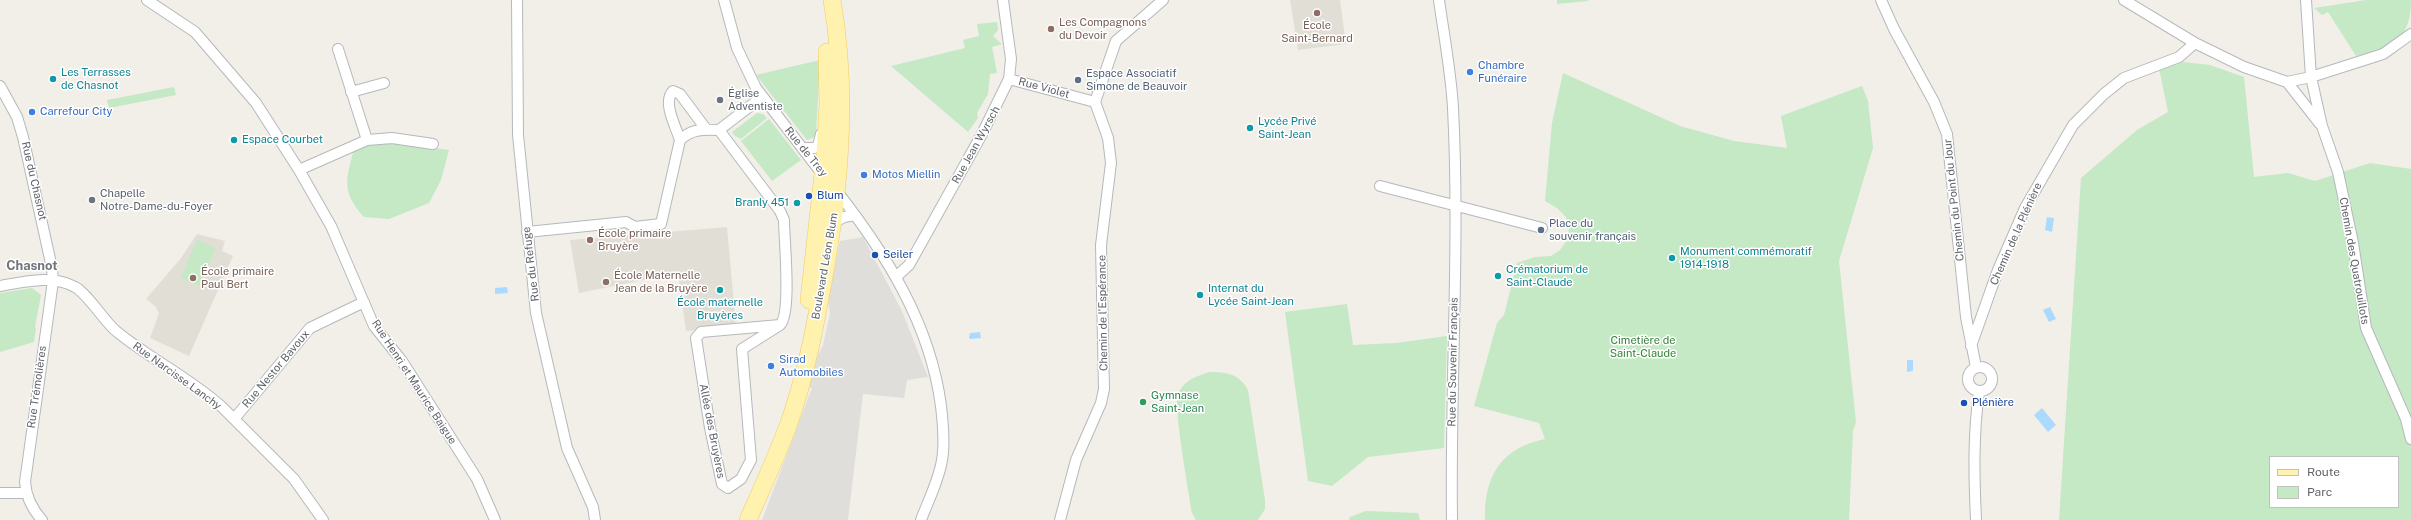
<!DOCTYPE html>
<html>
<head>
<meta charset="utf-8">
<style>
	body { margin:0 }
	#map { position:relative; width:2411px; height:520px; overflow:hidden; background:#f1efe8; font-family:"Public Sans",sans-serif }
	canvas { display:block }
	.legend { position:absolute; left:2269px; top:456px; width:130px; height:52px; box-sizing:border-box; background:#fff; border:1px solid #bfc1c3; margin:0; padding:5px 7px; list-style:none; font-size:12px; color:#5f6368 }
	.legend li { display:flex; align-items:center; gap:8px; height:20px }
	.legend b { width:20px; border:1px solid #bfc1c3 }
</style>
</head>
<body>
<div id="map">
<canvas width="2411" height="520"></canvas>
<ul class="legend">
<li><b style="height:5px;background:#fff2af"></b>Route</li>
<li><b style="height:11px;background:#c5e8c5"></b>Parc</li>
</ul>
</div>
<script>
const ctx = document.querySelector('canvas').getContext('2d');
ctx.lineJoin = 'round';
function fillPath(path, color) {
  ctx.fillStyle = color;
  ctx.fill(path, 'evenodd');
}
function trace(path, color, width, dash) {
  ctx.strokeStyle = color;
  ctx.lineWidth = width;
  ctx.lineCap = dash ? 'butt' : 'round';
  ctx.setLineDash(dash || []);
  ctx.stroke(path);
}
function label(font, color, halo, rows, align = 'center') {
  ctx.font = font + ' "Public Sans",sans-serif';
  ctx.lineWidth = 3;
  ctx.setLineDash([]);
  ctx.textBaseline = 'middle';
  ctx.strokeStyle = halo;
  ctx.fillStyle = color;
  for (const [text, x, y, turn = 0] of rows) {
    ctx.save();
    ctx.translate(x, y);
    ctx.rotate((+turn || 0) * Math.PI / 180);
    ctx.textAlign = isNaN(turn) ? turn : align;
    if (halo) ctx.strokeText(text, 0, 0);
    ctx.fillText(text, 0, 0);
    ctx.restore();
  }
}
const industrial = new Path2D(`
	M863,237L902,311L928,377L907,380L904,398L863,394L848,520H762L812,388L809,387L818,355L823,345L830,313L828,300L840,241Z`);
const education = new Path2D(`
	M1290,0H1340L1346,44L1298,50Z
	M727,227L736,327L686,331L678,273L579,293L570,240Z
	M197,234L225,241L222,251L233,256L189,356L150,338L159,313L155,306L146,299L181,258Z`);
const green = new Path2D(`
	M1557,0H1588V1L1557,4Z
	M2366,0H2411C2411,41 2391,47 2356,56L2328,12L2322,15L2314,8Z
	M997,22L998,30L993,36L1002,44L992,47L997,73L990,74L988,94L977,113L978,118L968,132L891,66L965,48L963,40L979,36L977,24Z
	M820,60L816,133L814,137L807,140L756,75Z
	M2183,62L2210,65L2244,77L2254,177L2288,173L2315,181L2370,163L2411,169V520H2059L2081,178L2137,130L2168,112L2159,68ZM2270,457H2398V507H2270Z
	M1563,73L1680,126L1734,141L1787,148L1781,116L1862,86L1868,101L1873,148L1839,261L1856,422L1853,431L1849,520H1485C1484,476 1501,448 1545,439L1539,423L1474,406L1497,323L1504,315L1517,263L1535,257L1551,256L1560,250L1567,240L1569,229L1566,217L1557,208L1545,201L1552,123Z
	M174,87L176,95L109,108L107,100Z
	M757,113L763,114L767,118L741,139L735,136L732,132Z
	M769,119L801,160L772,181L741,141Z
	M377,142H393L449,150L441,180L429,203L389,219L364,217C341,192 346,179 354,149Z
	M197,240L216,248L199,286L181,278Z
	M32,288L41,295L35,327L36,328L34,342L0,352V293Z
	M1347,304L1353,345L1396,343L1447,336L1444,448L1368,457L1332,486L1308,481L1285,312Z
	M1210,372C1226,372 1240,374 1248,390L1265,500V509L1258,520H1196L1192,513C1189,493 1173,406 1178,394C1184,380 1197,376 1210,372Z
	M1366,511L1418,513L1420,520H1349L1350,517Z`);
const water = new Path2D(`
	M2047,217L2054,218L2052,232L2045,230Z
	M507,287L508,293L495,294V288Z
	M2050,307L2056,319L2049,322L2043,310Z
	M980,332L981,338L970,339L969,337L970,333Z
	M1907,360H1913V371L1907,372Z
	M2042,408L2056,425L2048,432L2034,415Z`);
const minor = new Path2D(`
	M147,0L195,32L256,103L299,170L331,226L374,326L402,361L477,479L495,520
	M517,0L518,135L536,313L567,448L593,507L595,520
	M724,0L737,48L756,88L823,175
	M1439,0C1444,36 1451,72 1453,108C1460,245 1450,383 1452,520
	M1881,0L1894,29L1934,102L1947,134L1966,317L1976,367
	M2124,0L2195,43L2244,67L2287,82L2311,77L2383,54L2411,34
	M2306,0L2311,77L2322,126L2338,172L2353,243L2366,328L2406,419L2411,439
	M1009,79L1095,102
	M2287,82L2320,124
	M0,86L17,117L23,137L52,268L53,281L25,482C26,497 32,509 42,520
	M351,92L384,83
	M1095,102L1116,41L1163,0
	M719,130L780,211L784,220C784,240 792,313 780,325L701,332L696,338L710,428L722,484L728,488L741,479L751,460L742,349L780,325
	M367,140L392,138L433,144
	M680,140C676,127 662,102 673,91L680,94L706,129
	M802,148H814L818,146L821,134
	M299,170L367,140L338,49
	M1380,186L1542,228
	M836,190C886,254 930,323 941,406C943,423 945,443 942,460C939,480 928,501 921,520
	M833,223L844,217L855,215
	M527,232L626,222L635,227L661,224L680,140C691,129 704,129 719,130L762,97
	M897,276L909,265L982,134L1009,79L1011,59L1003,0
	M0,286C23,282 53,274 75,287C88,294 103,320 116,331C150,359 190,378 222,407L294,479L323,520
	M1971,346L1998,270L2025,208L2073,125L2104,94L2124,78L2179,57L2195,43
	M1968 379a12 12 0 1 1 24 0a12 12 0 1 1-24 0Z
	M234,419L310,328L364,302
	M0,493H26
	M1060,520L1076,460L1101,403L1104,389L1101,245L1111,163L1108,138L1095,102
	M1976,520C1974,477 1973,435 1979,392`);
const primary = new Path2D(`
	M809,300L825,156L828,104L827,52
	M748,520C762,488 777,456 789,423C802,386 811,347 818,309C838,208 850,102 832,0`);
const markers = [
	[1317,13,4,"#8d6e63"],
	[1051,29,4,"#8d6e63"],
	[1470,72,4,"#3f7fe0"],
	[53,79,4,"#0f9aa8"],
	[1078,80,4,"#5c6f8a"],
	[720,100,4,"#6b7280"],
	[32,112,4,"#3f7fe0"],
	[1250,128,4,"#0f9aa8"],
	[234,140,4,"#0f9aa8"],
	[864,175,4,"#3f7fe0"],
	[809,196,4,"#1a4fb4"],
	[92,200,4,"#6b7280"],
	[797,203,4,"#0f9aa8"],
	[1541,230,4,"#5c6f8a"],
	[590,240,4,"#8d6e63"],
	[875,255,4,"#1a4fb4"],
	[1672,258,4,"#0f9aa8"],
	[1498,276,4,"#0f9aa8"],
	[193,278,4,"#8d6e63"],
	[606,282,4,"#8d6e63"],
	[720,290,4,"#0f9aa8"],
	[1200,295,4,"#0f9aa8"],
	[771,366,4,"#3f7fe0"],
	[1143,402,4,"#2e9e5b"],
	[1964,403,4,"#1a4fb4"]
];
const educationNames = [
	["Les Compagnons",1059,23],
	["du Devoir",1059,36],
	["École",1317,26,"center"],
	["Saint-Bernard",1317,39,"center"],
	["École primaire",598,234],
	["Bruyère",598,247],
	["École primaire",201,272],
	["Paul Bert",201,285],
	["École Maternelle",614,276],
	["Jean de la Bruyère",614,289]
];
const shopNames = [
	["Chambre",1478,66],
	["Funéraire",1478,79],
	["Carrefour City",40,112],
	["Motos Miellin",872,175],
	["Sirad",779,360],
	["Automobiles",779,373]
];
const cultureNames = [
	["Les Terrasses",61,73],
	["de Chasnot",61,86],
	["Lycée Privé",1258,122],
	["Saint-Jean",1258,135],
	["Espace Courbet",242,140],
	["Branly 451",789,203,"right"],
	["Monument commémoratif",1680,252],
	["1914-1918",1680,265],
	["Crématorium de",1506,270],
	["Saint-Claude",1506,283],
	["Internat du",1208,289],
	["Lycée Saint-Jean",1208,302],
	["École maternelle",720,303,"center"],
	["Bruyères",720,316,"center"]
];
const serviceNames = [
	["Espace Associatif",1086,74],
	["Simone de Beauvoir",1086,87],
	["Place du",1549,224],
	["souvenir français",1549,237]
];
const streetNames = [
	["Rue Violet",1044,88,15],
	["Rue Jean Wyrsch",976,145,-61],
	["Rue de Trey",806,152,51],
	["Rue du Chasnot",34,181,77],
	["Chemin du Point du Jour",1954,200,-96],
	["Chemin de la Plénière",2016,234,-66],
	["Chemin des Quatrouillots",2354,261,80],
	["Rue du Refuge",531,264,-97],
	["Boulevard Léon Blum",825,266,-80],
	["Chemin de l'Espérance",1103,313,-91],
	["Rue du Souvenir Français",1453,362,-89],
	["Rue Nestor Bavoux",276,369,-50],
	["Rue Narcisse Lanchy",177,376,36],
	["Rue Henri et Maurice Baigue",414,382,57],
	["Rue Trémolières",37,387,-82],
	["Allée des Bruyères",712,431,79]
];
const worshipNames = [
	["Église",728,94],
	["Adventiste",728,107],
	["Chapelle",100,194],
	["Notre-Dame-du-Foyer",100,207]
];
const transitNames = [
	["Blum",817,196],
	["Seiler",883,255],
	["Plénière",1972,403]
];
const parkNames = [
	["Cimetière de",1643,341],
	["Saint-Claude",1643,354]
];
const leisureNames = [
	["Gymnase",1151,396],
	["Saint-Jean",1151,409]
];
const quarterNames = [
	["Chasnot",32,266]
];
fillPath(industrial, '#e0deda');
fillPath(education, '#e1ded6');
fillPath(green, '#c5e8c5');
fillPath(water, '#aadaff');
trace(minor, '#b5b8bc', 12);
trace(primary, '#f2c960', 18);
trace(minor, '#fff', 10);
trace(primary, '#fff2af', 17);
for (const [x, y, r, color] of markers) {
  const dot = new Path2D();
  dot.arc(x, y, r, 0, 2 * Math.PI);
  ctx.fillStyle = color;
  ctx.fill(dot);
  trace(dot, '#fff', 1.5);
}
label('11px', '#785e54', '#fff', educationNames, 'left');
label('11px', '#366cbe', '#fff', shopNames, 'left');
label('11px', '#0d838f', '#fff', cultureNames, 'left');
label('11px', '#4e5e75', '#fff', serviceNames, 'left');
label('11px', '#5f6368', '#fff', streetNames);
label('11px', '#5b616d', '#fff', worshipNames, 'left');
label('11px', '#164399', '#fff', transitNames, 'left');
label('11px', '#348238', '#fff', parkNames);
label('11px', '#27864d', '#fff', leisureNames, 'left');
label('bold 13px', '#70757a', '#fff', quarterNames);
</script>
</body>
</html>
